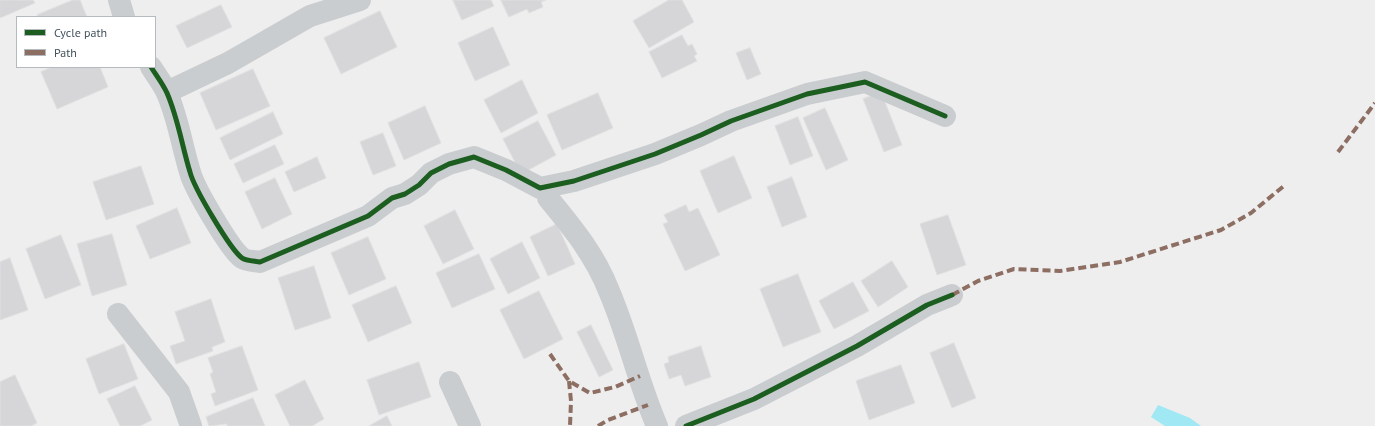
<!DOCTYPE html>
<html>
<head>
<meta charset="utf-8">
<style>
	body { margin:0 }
	#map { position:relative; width:1375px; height:426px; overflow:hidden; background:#efeeee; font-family:"PT Sans",sans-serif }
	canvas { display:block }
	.legend { position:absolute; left:16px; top:16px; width:140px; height:52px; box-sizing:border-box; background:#fff; border:1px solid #b4babe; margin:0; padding:5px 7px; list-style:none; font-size:12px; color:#43525d }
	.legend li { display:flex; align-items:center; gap:8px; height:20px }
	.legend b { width:20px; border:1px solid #b4babe }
</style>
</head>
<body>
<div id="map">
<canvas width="1375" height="426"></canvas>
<ul class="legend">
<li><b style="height:5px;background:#1b5e20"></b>Cycle path</li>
<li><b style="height:5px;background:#8d6e63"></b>Path</li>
</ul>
</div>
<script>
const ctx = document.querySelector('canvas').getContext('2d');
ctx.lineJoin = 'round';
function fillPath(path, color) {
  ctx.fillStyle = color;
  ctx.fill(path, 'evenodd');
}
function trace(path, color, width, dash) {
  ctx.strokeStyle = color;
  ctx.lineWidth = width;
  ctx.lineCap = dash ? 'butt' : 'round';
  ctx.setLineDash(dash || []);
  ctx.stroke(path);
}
const water = new Path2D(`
	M1158,405L1190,418L1201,426H1165L1151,417Z`);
const building = new Path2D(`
	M0,0H33L35,3L0,18Z
	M73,0H80L87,17H38L37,15Z
	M453,0H491L494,6L462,20Z
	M501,0H546L541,2L543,7L529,13L527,9L509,17Z
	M669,0H682L694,22L649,48L633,21Z
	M221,5L232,27L187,48L176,26Z
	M380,11L397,47L341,74L324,38Z
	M493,27L510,65L475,81L458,43Z
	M682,35L688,46L692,44L697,54L694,56L697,61L662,78L649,52Z
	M750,48L761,74L747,80L736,53Z
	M52,67H100L108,87L57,109L41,72Z
	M253,69L270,106L216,130L200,93Z
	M522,80L538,113L501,133L484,100Z
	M881,92L902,145L884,152L863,99Z
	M598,93L613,128L562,150L547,115Z
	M425,106L441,143L404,160L388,123Z
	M825,108L848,160L826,170L803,118Z
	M273,112L283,134L230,160L220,138Z
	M798,117L813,156L790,165L775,126Z
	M538,121L556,155L521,174L503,139Z
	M383,133L396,166L373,175L360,142Z
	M275,145L284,164L243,183L234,164Z
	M734,156L752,198L718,213L700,171Z
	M317,157L326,178L294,192L285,172Z
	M141,166L154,204L106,220L93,182Z
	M792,177L807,217L782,227L767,187Z
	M275,178L292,214L262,229L245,192Z
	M686,205L689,212L698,208L720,255L685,271L663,224L668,222L664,215Z
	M177,208L191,243L150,259L136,226Z
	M455,210L474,249L443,264L424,226Z
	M948,215L966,265L937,275L920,224Z
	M557,224L575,264L548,276L530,237Z
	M112,234L127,285L92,296L77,244Z
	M61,235L81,285L45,299L26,249Z
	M368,237L386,279L349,295L331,253Z
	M522,242L540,278L508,294L490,259Z
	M479,254L495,289L452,308L436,273Z
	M10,258L28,310L0,320V262Z
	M892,261L908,287L878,307L861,281Z
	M314,266L331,318L295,330L278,278Z
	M798,274L821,332L783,347L760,289Z
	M853,282L869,311L834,329L819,301Z
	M396,286L412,323L368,342L352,305Z
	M539,291L563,339L524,359L500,310Z
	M211,299L225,342L212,347L213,351L176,364L170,346L185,341L175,312Z
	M591,325L613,370L599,377L577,332Z
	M954,343L976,398L952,408L930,353Z
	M124,344L138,379L99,394L86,359Z
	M242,346L258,390L215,406L211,394L216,392L210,374L213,372L208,358Z
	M701,346L711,377L685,386L681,375L669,379L664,364L669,362L668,357Z
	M419,362L431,397L379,415L367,380Z
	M901,365L915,403L869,420L856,381Z
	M15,375L37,423L31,426H0V382Z
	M305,380L324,419L312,426H290L275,395Z
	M135,386L152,420L140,426H120L107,399Z
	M253,398L265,426H227V424L209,426L206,417Z
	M387,416L392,426H369Z`);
const street = new Path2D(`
	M119,0L124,17
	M151,67C156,75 163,84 167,93C178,118 182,146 190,172C194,188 230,249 242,258C246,261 255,261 260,262L368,216L392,198L405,194L419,185L431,173L449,164L474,157L506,170L540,188L574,181L655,154L701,135L731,121L807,94L865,82L945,116
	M167,92L228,63L310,16L360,0
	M548,198C572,227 595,255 609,291C628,335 638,382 657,426
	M118,314L179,392L191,426
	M450,382L470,426
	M686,426L754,399L857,346L927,305L952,295`);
const quiet = new Path2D(`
	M1338,152L1375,103
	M952,295L978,281L1014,269L1060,271L1120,262L1221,230L1251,213L1285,185
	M550,354L569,381L590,393L615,387L640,376
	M569,381L571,401L570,426
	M598,426L608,420L648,405`);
const cycleway = new Path2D(`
	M151,67C156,75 163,84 167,93C178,118 182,146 190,172C194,188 230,249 242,258C246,261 255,261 260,262L368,216L392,198L405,194L419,185L431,173L449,164L474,157L506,170L540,188L574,181L655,154L701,135L731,121L807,94L865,82L945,116
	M686,426L754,399L857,346L927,305L952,295`);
fillPath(water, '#9fe8f4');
fillPath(building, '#d6d6d9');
trace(building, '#e0e0e1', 1);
trace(street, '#cacdcf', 22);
trace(quiet, '#8d6e63', 4, [8, 4]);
trace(cycleway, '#1b5e20', 5);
</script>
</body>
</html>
